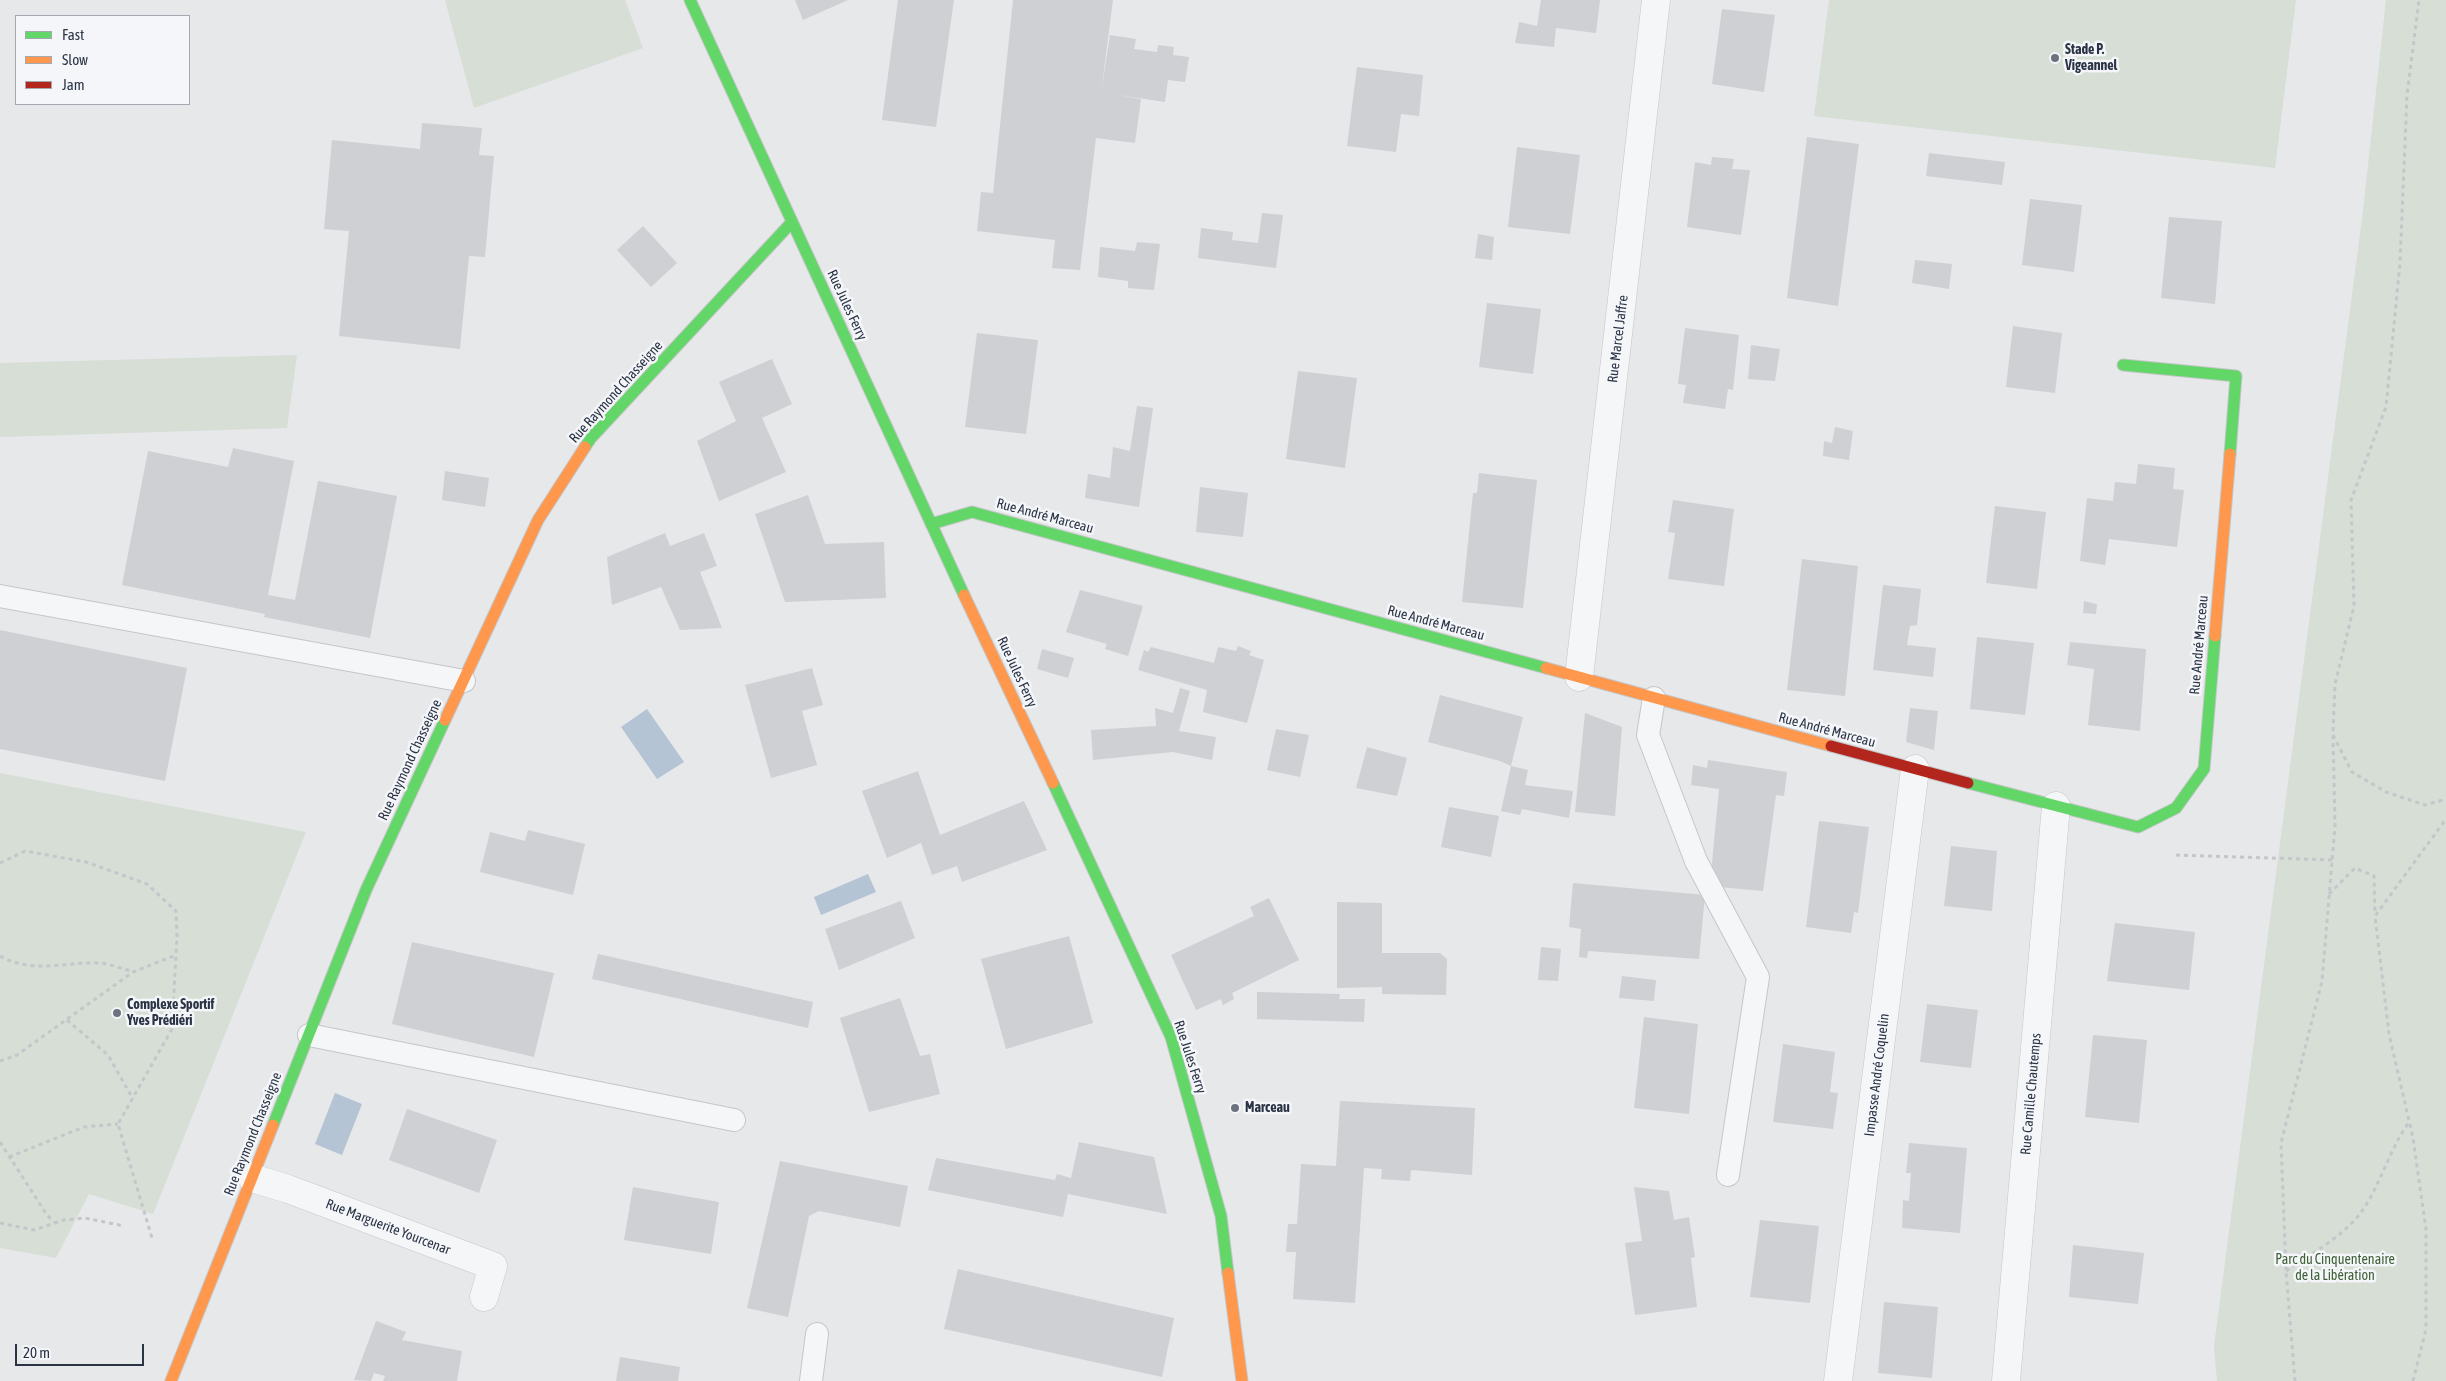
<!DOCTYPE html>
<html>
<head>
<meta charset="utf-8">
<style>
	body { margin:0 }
	#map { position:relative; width:2446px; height:1381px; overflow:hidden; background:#e6e8ea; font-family:"Asap Condensed",sans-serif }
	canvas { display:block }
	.legend { position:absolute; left:15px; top:15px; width:175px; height:90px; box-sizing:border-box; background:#f4f6f9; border:1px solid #a4a8b1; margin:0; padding:6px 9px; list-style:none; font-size:15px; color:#2b3445 }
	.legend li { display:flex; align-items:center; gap:10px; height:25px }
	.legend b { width:25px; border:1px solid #a4a8b1 }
	.scale { position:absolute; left:15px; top:1344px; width:129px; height:22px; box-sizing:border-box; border:2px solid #2b3445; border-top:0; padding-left:6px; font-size:15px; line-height:18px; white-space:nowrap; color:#2b3445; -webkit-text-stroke:4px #f4f6f9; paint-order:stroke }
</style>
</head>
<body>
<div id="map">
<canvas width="2446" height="1381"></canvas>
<ul class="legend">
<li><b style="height:6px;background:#63d668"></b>Fast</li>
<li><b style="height:6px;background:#ff974d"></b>Slow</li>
<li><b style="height:6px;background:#b3261e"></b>Jam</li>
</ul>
<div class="scale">20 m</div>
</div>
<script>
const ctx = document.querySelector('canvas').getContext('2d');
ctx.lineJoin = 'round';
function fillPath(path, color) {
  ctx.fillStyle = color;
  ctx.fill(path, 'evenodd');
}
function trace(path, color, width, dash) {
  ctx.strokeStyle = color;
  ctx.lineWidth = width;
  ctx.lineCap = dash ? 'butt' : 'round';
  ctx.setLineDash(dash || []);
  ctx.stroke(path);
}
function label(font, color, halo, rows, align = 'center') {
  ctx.font = font + ' "Asap Condensed",sans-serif';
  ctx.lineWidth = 5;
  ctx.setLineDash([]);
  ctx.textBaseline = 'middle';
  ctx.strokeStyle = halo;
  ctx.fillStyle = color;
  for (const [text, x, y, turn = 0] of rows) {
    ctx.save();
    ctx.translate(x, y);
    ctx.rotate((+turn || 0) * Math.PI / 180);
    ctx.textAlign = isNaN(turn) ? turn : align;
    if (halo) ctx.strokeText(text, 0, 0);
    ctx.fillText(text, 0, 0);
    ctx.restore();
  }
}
const green = new Path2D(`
	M445,0H625L643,48L474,108Z
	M1829,0H2296L2275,168L1814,116Z
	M2386,0H2446V1381H2217L2214,1346L2363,211Z
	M297,355L287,428L0,437V363Z
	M0,773L306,832L153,1214L89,1194L56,1258L0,1248Z`);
const water = new Path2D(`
	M647,709L684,762L657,779L621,727Z
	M868,874L876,892L821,915L814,897Z
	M335,1093L362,1104L342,1155L315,1144Z`);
const building = new Path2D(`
	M795,0H848L803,20Z
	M898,0H954L936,127L882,120Z
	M1013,0H1113L1101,93L1110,35L1136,39L1134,49L1157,52L1158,45L1174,47L1173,55L1189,57L1185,82L1168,80L1165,102L1112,94L1141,99L1135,143L1096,138L1080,270L1052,268L1055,240L977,231L981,192L993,193Z
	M1541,0H1600L1596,33L1556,28L1554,47L1515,43L1519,22L1537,26Z
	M1722,9L1775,15L1764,92L1712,84Z
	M1357,67L1423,75L1419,116L1401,114L1396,152L1347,146Z
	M422,123L482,128L479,155L494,156L485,257L469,256L460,349L339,336L349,231L324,229L332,140L420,149Z
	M1807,137L1859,144L1838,306L1787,298Z
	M1517,147L1580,155L1570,234L1508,227Z
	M1929,153L2005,162L2002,185L1926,176Z
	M1712,157L1734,159L1732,169L1750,170L1741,235L1687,227L1695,162L1711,165Z
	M2030,199L2082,205L2074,272L2022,265Z
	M1262,213L1283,215L1276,268L1198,258L1201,228L1233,232L1232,240L1258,243Z
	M2169,217L2222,221L2215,304L2161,298Z
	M643,226L677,263L651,287L617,250Z
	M1478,234L1494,237L1492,260L1475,258Z
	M1137,242L1160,244L1154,290L1128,288V281L1098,277L1100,247L1135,251Z
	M1915,260L1952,264L1949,289L1912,283Z
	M1487,303L1541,309L1533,374L1479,367Z
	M2013,326L2062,333L2055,393L2006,387Z
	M1685,328L1739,335L1733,390L1728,389L1725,409L1683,403L1686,385L1678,384Z
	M977,333L1038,340L1026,434L965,427Z
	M1751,345L1780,349L1775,381L1748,379Z
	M772,359L792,404L762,418L786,472L719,501L697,441L736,421L719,382Z
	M1298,371L1357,378L1345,468L1286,459Z
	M1137,406L1153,408L1139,507L1085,498L1088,474L1110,478L1113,447L1130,451Z
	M1835,427L1853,431L1849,460L1823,456L1824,441L1832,443Z
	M233,448L294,461L268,595L295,600L318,481L397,496L370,638L264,617L265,614L122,585L148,451L228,467Z
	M2138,464L2175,468L2173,489L2184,490L2177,547L2109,539L2105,565L2080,561L2087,498L2113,501L2115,482L2136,484Z
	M445,471L489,478L485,507L442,500Z
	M1479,473L1537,480L1523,608L1462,602L1473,493H1477Z
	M1200,487L1248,493L1243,537L1196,532Z
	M808,495L825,544L884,542L886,598L785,602L755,514Z
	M1673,500L1734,509L1724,586L1668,579L1675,533L1668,532Z
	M1995,506L2046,512L2037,589L1986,583Z
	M665,533L670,546L704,533L717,566L700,572L722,628L680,630L661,587L612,605L607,557Z
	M1802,559L1858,566L1845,696L1787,690Z
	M1883,585L1921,589L1917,625L1910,626L1907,645L1936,648L1933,677L1873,670Z
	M1080,590L1143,606L1128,656L1105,649L1107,644L1066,632Z
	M2084,601L2097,604L2096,614L2083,613Z
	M0,630L187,668L165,781L0,749Z
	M1977,637L2034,643L2025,715L1970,709Z
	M2070,642L2146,649L2140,731L2088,725L2094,669L2067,665Z
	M1238,646L1251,651L1249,655L1264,660L1247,723L1203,712L1207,690L1138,670L1144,650L1148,652L1151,647L1214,663L1218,647L1236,651Z
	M1042,649L1074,658L1068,678L1037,669Z
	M812,668L823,705L802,711L817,765L771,778L745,685Z
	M1180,688L1190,691L1179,731L1216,737L1212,760L1173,752L1093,760L1091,730L1156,726L1155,708L1173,713Z
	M1440,695L1523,717L1511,766L1500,761L1428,742Z
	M1910,708L1938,711L1934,750L1906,742Z
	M1585,713L1622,727L1615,816L1575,812Z
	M1276,729L1309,735L1300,777L1267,770Z
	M1367,747L1407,758L1397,796L1356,788Z
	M1708,760L1787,772L1784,796L1776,795L1763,891L1719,887L1711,873L1719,789L1691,785L1693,765L1707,768Z
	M1511,766L1528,770L1525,785L1573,791L1569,818L1522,809L1520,815L1501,811Z
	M918,771L940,835L1024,801L1047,850L962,882L957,866L932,875L921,843L887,858L862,791Z
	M1449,807L1499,816L1491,857L1441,847Z
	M1819,821L1869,827L1858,913L1854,912L1851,933L1806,927Z
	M528,830L585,844L573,895L480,872L490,832L525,841Z
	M1951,846L1997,851L1992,911L1944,906Z
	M1573,883L1705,895L1699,959L1588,951L1587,958L1579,957L1581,929L1569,927Z
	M1269,898L1299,960L1232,993L1234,999L1223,1005L1221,999L1196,1010L1171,955L1254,916L1250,907Z
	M901,901L915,938L839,970L825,929Z
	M1337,902L1382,903V953H1440L1447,959L1446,995L1382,994V987L1337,988Z
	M2115,923L2195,932L2189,990L2107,981Z
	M1069,936L1093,1023L1006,1049L981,959Z
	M412,942L554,973L534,1057L392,1024Z
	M1541,947L1561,949L1558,981L1538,980Z
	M598,954L813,1002L808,1028L592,979Z
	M1622,976L1656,980L1654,1001L1619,998Z
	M1257,992L1340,994L1339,999H1365L1364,1022L1257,1019Z
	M900,998L920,1056L930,1054L940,1094L869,1112L840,1018Z
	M1927,1004L1978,1010L1971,1068L1920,1062Z
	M1644,1017L1698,1024L1689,1114L1634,1108Z
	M2093,1035L2147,1040L2139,1123L2085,1117Z
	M1783,1044L1835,1052L1830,1092L1838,1093L1833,1129L1773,1122Z
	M1340,1101L1475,1108L1472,1175L1411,1170L1410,1181L1381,1179L1382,1169L1364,1168L1355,1303L1293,1299L1296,1252H1286L1288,1224H1297L1301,1164L1336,1166Z
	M407,1109L497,1140L479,1193L389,1160Z
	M1079,1142L1154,1157L1167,1214L1068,1194L1063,1217L928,1190L936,1158L1055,1180L1057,1174L1071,1178Z
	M1909,1143L1967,1148L1960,1233L1902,1228L1903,1200L1909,1201L1911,1173H1906Z
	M780,1161L908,1186L900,1227L819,1211L809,1216L788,1317L747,1308Z
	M633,1187L719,1202L711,1254L624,1240Z
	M1634,1187L1669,1191L1674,1220L1689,1217L1695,1257L1691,1258L1697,1307L1635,1315L1625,1243L1642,1241Z
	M1760,1220L1819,1226L1810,1303L1750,1297Z
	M2073,1245L2144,1253L2138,1304L2069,1297Z
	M958,1269L1174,1318L1162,1377L944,1329Z
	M1884,1302L1938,1307L1932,1378L1878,1373Z
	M376,1321L406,1332L402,1340L462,1351L457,1381H383L385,1376L374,1373L371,1381L354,1380Z
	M620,1357L680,1367L678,1381H616Z`);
const path = new Path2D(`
	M2333,735L2352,772L2386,792L2425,805L2446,799
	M2176,855L2332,860
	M0,863L25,851L86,862L147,884L176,911L177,936L172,1029L118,1124L152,1238
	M2329,894L2355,868L2374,876L2375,915
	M0,956C32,974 65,962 98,963C109,963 121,969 132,971
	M67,1020L108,1055L133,1099
	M0,1061L17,1055L133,972L176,955
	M0,1142L47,1215L54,1222
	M9,1157L84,1127L118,1124
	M0,1223L34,1230L64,1220L85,1218L124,1226
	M2286,1271C2312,1253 2343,1237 2362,1211C2381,1184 2389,1150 2409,1122
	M2295,1381L2286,1271L2281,1143L2322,981L2335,826L2333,734L2335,684L2354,606L2351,500L2386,407L2400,263L2407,95L2419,0
	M2413,1381L2426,1329V1229L2413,1138L2389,1034L2375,916L2446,819`);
const lane = new Path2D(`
	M0,596L464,681
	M1654,698L1648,735L1696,861L1758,977L1728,1175
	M309,1035L734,1120
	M811,1381L817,1334`);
const street = new Path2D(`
	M1579,677L1656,0
	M252,1178L288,1189L493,1266L484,1297
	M1838,1381L1915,769
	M2006,1381L2056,806`);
const fast = new Path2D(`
	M690,0L964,595
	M2123,365L2236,376L2230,454
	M585,447L591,438L792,222
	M931,524L972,512L1546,668
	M1053,783L1171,1037L1221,1216L1228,1273
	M1968,783L2138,827L2176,808L2204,769L2215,636
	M273,1125L366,890L445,720`);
const slow = new Path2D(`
	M964,595L1053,783
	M2215,636L2230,454
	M1546,668L1831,746
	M445,720L538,520L585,447
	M1228,1273L1242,1381
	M171,1381L273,1125`);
const jam = new Path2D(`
	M1831,746L1968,783`);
const markers = [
	[2055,58,5,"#6c737f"],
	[117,1013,5,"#6c737f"],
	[1235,1108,5,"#6c737f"]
];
const poiNames = [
	["Stade P.",2065,50],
	["Vigeannel",2065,66],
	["Complexe Sportif",127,1005],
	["Yves Prédiéri",127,1021],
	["Marceau",1245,1108]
];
const streetNames = [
	["Rue Jules Ferry",847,305,65],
	["Rue Marcel Jaffre",1618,339,-83],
	["Rue Raymond Chasseigne",616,392,-48],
	["Rue André Marceau",1045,516,15],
	["Rue André Marceau",1436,623,15],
	["Rue André Marceau",2199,645,-85],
	["Rue Jules Ferry",1017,672,65],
	["Rue André Marceau",1827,730,15],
	["Rue Raymond Chasseigne",410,760,-65],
	["Rue Jules Ferry",1190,1057,72],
	["Impasse André Coquelin",1877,1075,-83],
	["Rue Camille Chautemps",2031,1094,-85],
	["Rue Raymond Chasseigne",253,1134,-68],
	["Rue Marguerite Yourcenar",388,1227,21]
];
const parkNames = [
	["Parc du Cinquentenaire",2335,1260],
	["de la Libération",2335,1276]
];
fillPath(green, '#d6ded6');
fillPath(water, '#b4c4d5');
fillPath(building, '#ced0d3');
trace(lane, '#c4c6c8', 24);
trace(street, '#c4c6c8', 29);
trace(fast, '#c4c6c8', 13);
trace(slow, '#c4c6c8', 13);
trace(jam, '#c4c6c8', 13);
trace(path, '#c5c6ca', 3, [4, 4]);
trace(lane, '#f5f6f7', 22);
trace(street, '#f5f6f7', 28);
trace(fast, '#63d668', 11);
trace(slow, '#ff974d', 11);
trace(jam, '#b3261e', 11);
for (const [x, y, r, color] of markers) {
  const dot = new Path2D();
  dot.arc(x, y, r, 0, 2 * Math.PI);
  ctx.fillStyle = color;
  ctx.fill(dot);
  trace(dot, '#f4f6f9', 2);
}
label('bold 14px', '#2b3445', '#f4f6f9', poiNames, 'left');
label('14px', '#2b3445', '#f4f6f9', streetNames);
label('14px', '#3f6138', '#f4f6f9', parkNames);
</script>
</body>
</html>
